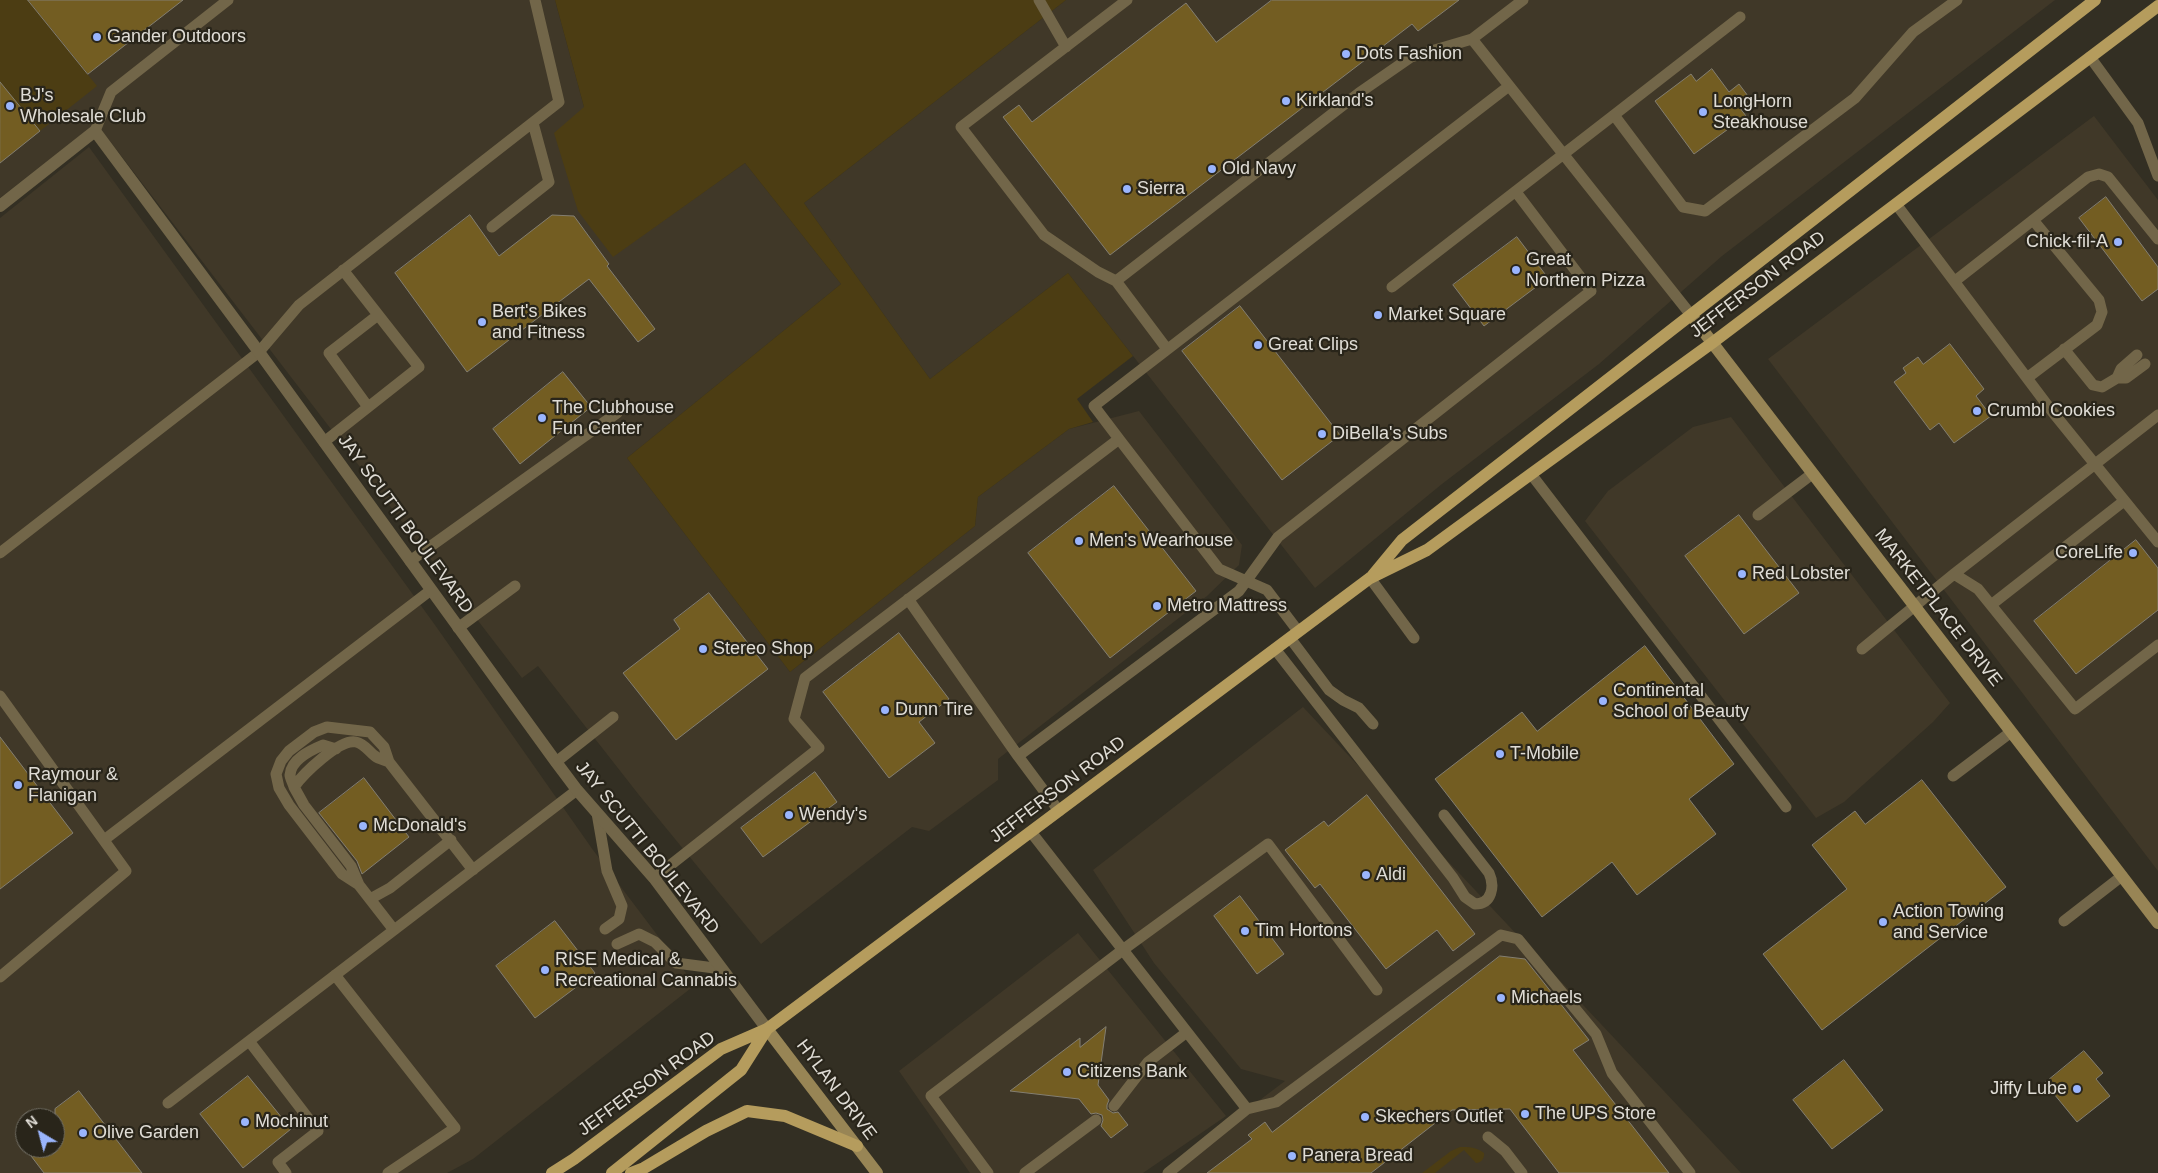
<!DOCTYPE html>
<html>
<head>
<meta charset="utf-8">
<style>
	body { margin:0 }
	#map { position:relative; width:2158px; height:1173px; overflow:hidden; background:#332f23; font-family:Helvetica,sans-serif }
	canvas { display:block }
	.north { position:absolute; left:15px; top:1108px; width:50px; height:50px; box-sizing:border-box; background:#29251a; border:1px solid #726f65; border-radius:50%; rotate:323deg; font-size:14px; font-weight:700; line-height:20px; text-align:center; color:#e0ddd6 }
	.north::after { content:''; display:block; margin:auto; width:18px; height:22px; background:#9ab5fd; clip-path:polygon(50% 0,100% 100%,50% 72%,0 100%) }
</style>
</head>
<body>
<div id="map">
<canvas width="2158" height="1173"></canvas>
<div class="north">N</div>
</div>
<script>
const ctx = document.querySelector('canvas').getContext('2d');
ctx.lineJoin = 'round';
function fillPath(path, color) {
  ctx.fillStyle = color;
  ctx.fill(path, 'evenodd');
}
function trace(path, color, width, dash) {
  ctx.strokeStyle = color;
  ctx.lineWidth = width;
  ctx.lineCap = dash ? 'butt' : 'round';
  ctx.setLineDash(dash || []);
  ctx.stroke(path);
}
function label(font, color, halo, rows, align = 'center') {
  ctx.font = font + ' Helvetica,sans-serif';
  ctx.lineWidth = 4.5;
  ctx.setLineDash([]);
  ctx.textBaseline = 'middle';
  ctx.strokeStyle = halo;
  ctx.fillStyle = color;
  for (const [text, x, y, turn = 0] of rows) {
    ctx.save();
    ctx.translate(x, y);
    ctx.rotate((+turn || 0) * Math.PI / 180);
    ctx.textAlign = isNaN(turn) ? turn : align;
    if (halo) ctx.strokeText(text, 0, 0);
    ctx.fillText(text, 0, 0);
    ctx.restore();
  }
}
const built = new Path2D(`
	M0,0H555L584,107L613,256L745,163L841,284L627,458L790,672L975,526L978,497L1069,429L1139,411L1242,545L1239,565L1207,596L998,759V780L929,831L912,827L761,944L639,795L538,666L522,678L96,123L0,198Z
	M1066,0H2055L1722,256L1599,364L1442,484L1315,588L1068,273L930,379L804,203Z
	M2094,116L2158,200V871L1768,359Z
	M89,147L435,625L593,850L695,985L473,1159L447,1173H0V218ZM25,1118H55V1148H25Z
	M1731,417L1950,703L1933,722L1844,802L1816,818L1585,521L1608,491L1693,427Z
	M1303,707L1741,1173H1163L1285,1081L1241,1069L1154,963L1093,870Z
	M1078,933L1226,1116L1143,1173H970L899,1071Z`);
const green = new Path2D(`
	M0,0H28L97,86L40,131L0,82Z
	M555,0H1066L804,203L930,379L1068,273L1133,356L1077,399L1093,422L1069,429L978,497L975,526L790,672L627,458L841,284L745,163L613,257L578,211L554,133L584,107Z
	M1460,1147C1469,1147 1476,1147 1484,1153C1485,1158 1481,1163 1476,1163L1464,1150L1435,1173H1422L1451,1151Z`);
const building = new Path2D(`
	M28,0H183L88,74Z
	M1272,0H1459L1418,31L1412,24L1110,255L1003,117L1019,105L1032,122L1186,3L1216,42Z
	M1712,69L1729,92L1739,84L1751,100L1740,108L1746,116L1694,154L1655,101L1691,74L1696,81Z
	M0,82L40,131L0,163Z
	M2106,197L2158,267V289L2142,301L2079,218Z
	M470,215L499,256L552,215L574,216L609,264L607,266L655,329L638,342L589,279L467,372L395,273Z
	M1517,237L1548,278L1484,326L1453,285Z
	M1240,306L1340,435L1282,480L1182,351Z
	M1950,344L1984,389L1976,396L1991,416L1954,443L1939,423L1930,430L1894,382L1906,373L1903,368L1918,357L1923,364Z
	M563,372L591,407L520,464L493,429Z
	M1114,486L1196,591L1110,658L1028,553Z
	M1739,515L1799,593L1744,634L1685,556Z
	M2136,540L2158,568V610L2076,674L2034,621Z
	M709,593L768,669L676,740L623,673L680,629L674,620Z
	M899,633L949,699L919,722L935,743L889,778L823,692Z
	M1645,646L1734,764L1689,799L1716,834L1637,895L1612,862L1542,917L1435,779L1522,712L1537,731Z
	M0,737L73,833L0,889Z
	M815,772L837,802L763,857L741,828Z
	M364,778L409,837L362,874L357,861L319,813Z
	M1922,780L2006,887L1822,1030L1763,954L1847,889L1812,845L1855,811L1865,824Z
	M1367,795L1475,934L1453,951L1437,930L1386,969L1320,884L1315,888L1285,850L1324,821L1328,826Z
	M1240,896L1284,954L1257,974L1214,916Z
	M555,921L595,973L535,1018L496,966Z
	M1500,956L1525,959L1552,993L1589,1040L1573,1050L1669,1173H1559L1510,1109L1452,1110L1371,1173H1207L1252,1139L1248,1135L1265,1122L1272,1132Z
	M1106,1027L1098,1085L1109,1100L1107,1105V1109L1113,1113L1118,1112L1128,1125L1111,1138L1101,1126L1103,1120L1102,1115L1096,1113L1091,1114L1079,1099L1010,1091L1080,1038V1047Z
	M2084,1051L2103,1073L2096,1079L2110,1096L2077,1122L2045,1083Z
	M1844,1060L1883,1110L1832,1149L1793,1100Z
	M248,1076L291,1129L243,1168L200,1114Z
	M79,1091L142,1173H44L25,1148H55V1109Z`);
const lane = new Path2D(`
	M1039,0L1066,47
	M1472,39L1691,315
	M2090,57L2138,123L2158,176
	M1614,115L1740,17
	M95,131L111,92L228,0
	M1896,204L2051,410L2158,542
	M492,227L549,182L533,123
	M1116,281L1098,272L1044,235L961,127L1127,0
	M1955,281L2088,177L2099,174L2108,177L2158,239
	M1392,287L1614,115L1683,207L1705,211L1855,98L1913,32L1957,0
	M1167,349L1116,281L1359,93L1411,57L1472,39L1523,0
	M2064,349L2093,385L2102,387L2117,378H2126L2145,364
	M2027,378L2097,325L2102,312L2099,300L2033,220
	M2117,378L2121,369L2137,355
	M368,407L329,353L378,315
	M1119,439L1219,569L1267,590L1298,631
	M324,442L419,367L343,270
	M1531,474L1786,807
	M1758,515L1812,474
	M0,553L259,352L299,305L559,102L535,0
	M410,561L617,413
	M1954,574L1978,589L2075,709L2158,645
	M1370,578L1414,638
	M908,599L1018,756
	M1991,605L2124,501
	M458,628L515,586
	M1290,638L1329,690L1343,700L1359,708L1373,724
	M1275,649L1453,878L1465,897L1475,904C1492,904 1495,886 1489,873L1444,815
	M1862,649L1954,574L2158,415
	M0,696L126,871L0,977
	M556,762L613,717
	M1953,776L2011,732
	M294,787C293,783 290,778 290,775C291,759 311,750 323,745L336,749
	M1059,811L1018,756L1239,591L1278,537L1591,291L1516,192
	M597,813L607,871L622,906L619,919L605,929
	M1031,832L1247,1109L1168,1173
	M104,840L431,590
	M654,878L819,748L794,719L805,678L1119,439L1094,406L1509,86
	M359,885L351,866L304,805L294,787C303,774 340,738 356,742C365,744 368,751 375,756C379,759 385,760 389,762
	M370,899L390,888L451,840
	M2064,921L2122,876
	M394,930L359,885L342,874L289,805L279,788L276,774L281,761L289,751L314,732L327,727L370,732L384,747L389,762L473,870
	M617,944L639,934L655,942L676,963L722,969
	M335,975L455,1128L388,1173
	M249,1041L318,1131L278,1162L286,1173
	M168,1103L577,790
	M1114,1106L1148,1062L1187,1032
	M1247,1109L1276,1102L1501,935L1518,939L1596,1034L1612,1073L1690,1173
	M1488,1137L1505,1151L1522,1173
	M988,1173L931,1096L1124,949L1268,844L1377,990
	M1025,1173L1096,1120`);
const street = new Path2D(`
	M0,206L95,131L259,352L556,762L577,790L654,878L767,1029`);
const secondary = new Path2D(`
	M1691,315L2158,923
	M767,1029L877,1173`);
const primary = new Path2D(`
	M1373,575L1402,540L2095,0
	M552,1173L574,1159L721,1049L767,1029L1370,578L1427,550L1531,474L1712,343L2158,6
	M612,1173L741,1070L767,1029
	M631,1173L644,1168L706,1131L747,1111L785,1116L857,1146`);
const markers = [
	[97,37,5,"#9ab5fd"],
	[1346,54,5,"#9ab5fd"],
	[1286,101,5,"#9ab5fd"],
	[10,106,5,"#9ab5fd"],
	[1703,112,5,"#9ab5fd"],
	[1212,169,5,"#9ab5fd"],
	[1127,189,5,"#9ab5fd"],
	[2118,242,5,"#9ab5fd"],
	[1516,270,5,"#9ab5fd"],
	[1378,315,5,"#9ab5fd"],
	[482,322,5,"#9ab5fd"],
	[1258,345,5,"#9ab5fd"],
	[1977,411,5,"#9ab5fd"],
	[542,418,5,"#9ab5fd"],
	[1322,434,5,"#9ab5fd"],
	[1079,541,5,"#9ab5fd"],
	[2133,553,5,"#9ab5fd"],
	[1742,574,5,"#9ab5fd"],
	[1157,606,5,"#9ab5fd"],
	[703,649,5,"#9ab5fd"],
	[1603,701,5,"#9ab5fd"],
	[885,710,5,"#9ab5fd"],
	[1500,754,5,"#9ab5fd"],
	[18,785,5,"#9ab5fd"],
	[789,815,5,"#9ab5fd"],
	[363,826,5,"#9ab5fd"],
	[1366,875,5,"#9ab5fd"],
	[1883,922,5,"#9ab5fd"],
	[1245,931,5,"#9ab5fd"],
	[545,970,5,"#9ab5fd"],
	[1501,998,5,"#9ab5fd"],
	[1067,1072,5,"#9ab5fd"],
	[2077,1089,5,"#9ab5fd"],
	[1525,1114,5,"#9ab5fd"],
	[1365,1117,5,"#9ab5fd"],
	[245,1122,5,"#9ab5fd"],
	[83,1133,5,"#9ab5fd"],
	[1292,1156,5,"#9ab5fd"]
];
const poiNames = [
	["Gander Outdoors",107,37],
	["Dots Fashion",1356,54],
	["BJ's",20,96],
	["Wholesale Club",20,117],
	["Kirkland's",1296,101],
	["LongHorn",1713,102],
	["Steakhouse",1713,123],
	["Old Navy",1222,169],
	["Sierra",1137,189],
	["Chick-fil-A",2108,242,"right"],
	["Great",1526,260],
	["Northern Pizza",1526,281],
	["Bert's Bikes",492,312],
	["and Fitness",492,333],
	["Market Square",1388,315],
	["Great Clips",1268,345],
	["The Clubhouse",552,408],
	["Fun Center",552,429],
	["Crumbl Cookies",1987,411],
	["DiBella's Subs",1332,434],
	["Men's Wearhouse",1089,541],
	["CoreLife",2123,553,"right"],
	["Red Lobster",1752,574],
	["Metro Mattress",1167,606],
	["Stereo Shop",713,649],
	["Continental",1613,691],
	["School of Beauty",1613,712],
	["Dunn Tire",895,710],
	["T-Mobile",1510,754],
	["Raymour &",28,775],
	["Flanigan",28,796],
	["Wendy's",799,815],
	["McDonald's",373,826],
	["Aldi",1376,875],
	["Action Towing",1893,912],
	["and Service",1893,933],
	["Tim Hortons",1255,931],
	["RISE Medical &",555,960],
	["Recreational Cannabis",555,981],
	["Michaels",1511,998],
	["Citizens Bank",1077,1072],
	["Jiffy Lube",2067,1089,"right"],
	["The UPS Store",1535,1114],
	["Skechers Outlet",1375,1117],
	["Mochinut",255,1122],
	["Olive Garden",93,1133],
	["Panera Bread",1302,1156]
];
const streetNames = [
	["JEFFERSON ROAD",1758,285,-37],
	["JAY SCUTTI BOULEVARD",405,524,54],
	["MARKETPLACE DRIVE",1938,608,52],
	["JEFFERSON ROAD",1058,790,-37],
	["JAY SCUTTI BOULEVARD",647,848,51],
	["JEFFERSON ROAD",647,1084,-36],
	["HYLAN DRIVE",836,1090,53]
];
fillPath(built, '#403828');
fillPath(green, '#4c3d13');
fillPath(building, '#735d22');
trace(building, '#837e71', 1);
trace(lane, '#726649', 11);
trace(street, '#726649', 12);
trace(secondary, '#988555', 12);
trace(primary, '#b59c5d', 12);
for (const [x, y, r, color] of markers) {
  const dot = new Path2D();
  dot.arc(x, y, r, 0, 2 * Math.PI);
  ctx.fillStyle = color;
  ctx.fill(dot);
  trace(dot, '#29251a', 2);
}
label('18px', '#e0ddd6', '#29251a', poiNames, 'left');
label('18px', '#e0ddd6', '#29251a', streetNames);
</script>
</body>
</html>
